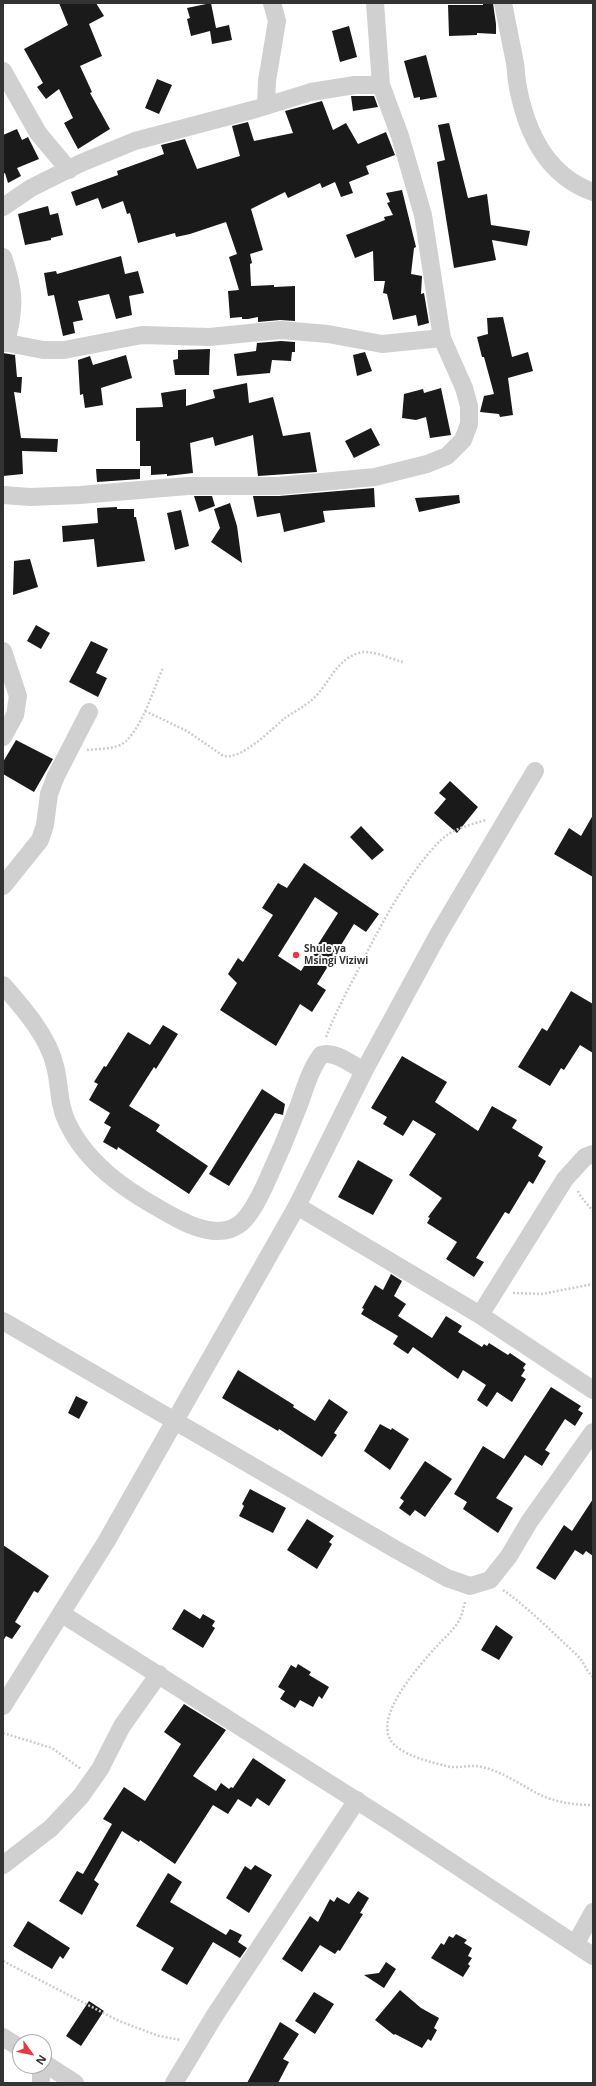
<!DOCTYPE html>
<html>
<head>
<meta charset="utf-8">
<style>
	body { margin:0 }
	#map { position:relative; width:596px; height:2086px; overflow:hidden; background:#fff; font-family:"Open Sans",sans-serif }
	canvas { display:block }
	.frame { position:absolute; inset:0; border:4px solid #333; pointer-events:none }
	.north { position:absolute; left:12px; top:2034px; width:40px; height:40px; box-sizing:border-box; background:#fff; border:1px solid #adadad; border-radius:50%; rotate:123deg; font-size:11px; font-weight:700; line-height:16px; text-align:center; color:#333 }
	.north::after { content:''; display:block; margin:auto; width:14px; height:18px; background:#e63946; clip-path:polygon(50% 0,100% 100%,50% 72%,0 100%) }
</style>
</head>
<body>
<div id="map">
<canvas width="596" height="2086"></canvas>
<div class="frame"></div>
<div class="north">N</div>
</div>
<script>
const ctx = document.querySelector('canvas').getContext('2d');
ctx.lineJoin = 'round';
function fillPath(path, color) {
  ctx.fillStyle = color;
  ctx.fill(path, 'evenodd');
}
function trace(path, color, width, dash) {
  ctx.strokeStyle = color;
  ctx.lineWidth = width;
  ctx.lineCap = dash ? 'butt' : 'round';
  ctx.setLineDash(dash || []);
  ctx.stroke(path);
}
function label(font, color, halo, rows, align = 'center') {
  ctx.font = font + ' "Open Sans",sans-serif';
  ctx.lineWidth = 4;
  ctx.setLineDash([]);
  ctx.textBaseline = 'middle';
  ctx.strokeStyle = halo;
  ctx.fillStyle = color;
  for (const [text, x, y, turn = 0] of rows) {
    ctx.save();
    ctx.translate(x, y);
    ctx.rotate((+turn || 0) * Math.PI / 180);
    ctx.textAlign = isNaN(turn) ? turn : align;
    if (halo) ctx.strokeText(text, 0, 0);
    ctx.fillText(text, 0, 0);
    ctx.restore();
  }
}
const building = new Path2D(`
	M59,3H96L104,16L89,24L102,56L80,66L92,92L90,93L110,129L78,149L64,123L73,118L59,89L46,99L37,87L43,83L24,49L68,25Z
	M211,3L216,28L229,25L232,40L212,44L210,31L191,36L187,19L190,18L187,8Z
	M483,3H493L496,24V34L477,33V35L449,36L448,5H483Z
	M349,26L357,57L340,62L332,31Z
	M426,55L437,97L420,100V97L414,98L404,61Z
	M157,79L172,85L159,114L145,108Z
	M351,96H374L378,107L353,111Z
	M322,101L333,130L346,123L358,144L386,132L395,155L366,166L369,174L349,182L353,193L341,197L335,182L322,188L320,183L288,198L285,192L251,209L263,250L250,254L252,263L250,264L251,286L274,285V287L295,286V321L280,320L258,322V317L248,319H242V317L230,318L228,291L239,290L229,257L237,254L226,222L190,234L176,237L175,233L138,243L130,213L127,214L123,201L102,209L98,198L76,206L71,192L118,175L117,171L164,154L161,145L185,139L197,169L240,156L232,126L248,122L254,141L293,133L285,111Z
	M449,123L468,198L487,194L491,225L530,231L527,246L492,240L496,260L454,268L437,162L445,160L438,125Z
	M17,129L22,140L28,137L39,159L17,168L21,176L8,183L5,173L3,174V135Z
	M402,190L416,247L414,248L411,274L422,276L421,294L424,293L429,323L418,326L416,315L393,320L387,294L383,293L385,281H374L373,251L355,258L346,235L385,220L384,217L393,215L387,203L390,202L386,193Z
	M48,206L50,215L58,213L63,235L51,238V240L25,245L18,214Z
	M121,256L125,274L138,271L144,293L129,296L132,315L116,319L109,294L78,301L83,320L73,322L75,333L63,336L54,295L48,296L44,273L56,271L57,274Z
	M503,317L512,357L528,352L533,371L508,378L513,415L500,417L499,414L480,412L484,396L494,394L484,357H482L477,337L488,334L487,318Z
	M281,341L295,342V352H292L291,361L272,360L270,373L237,376L234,354L256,351L257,343Z
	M210,349L209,375H175L173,360L178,359V350Z
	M365,352L372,371L357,376L353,355Z
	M3,353L15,355L17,377H22L21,393L14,392L21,438L58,439L57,452L22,451L23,474L3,476Z
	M126,355L132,378L101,388L103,405L85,408L83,394L80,395L78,360L90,356L93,365Z
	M247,383L249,403L273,397L283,436L310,432L317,472L258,476L253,435L215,446L213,437L190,443L193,473L167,476V474L151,475V466H140V441H136V408L163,407L161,393L186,389V406L215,398L213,390Z
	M441,388L451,435L430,438L426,417L416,420L402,418L404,394L423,389L424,393Z
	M371,428L380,445L354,458L345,441Z
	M96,469H140V479L97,482Z
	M374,488L375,507L323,511L325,522L284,532L280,513L257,517L253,496H279Z
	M459,495L460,503L419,512L415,498Z
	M194,496H212L215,506L199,512Z
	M230,503L237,526L242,563L211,542L220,528L214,509Z
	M117,507V509H134V517H136L145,561L97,567L94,539L63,542L62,526L98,523L97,508Z
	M181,510L189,546L175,550L167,513Z
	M30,559L38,587L13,595L14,561Z
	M36,625L50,633L41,649L27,641Z
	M91,641L108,649L96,673L107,678L98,697L69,682Z
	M16,740L53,759L34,792L3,774V762Z
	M450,781L478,807L457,833L434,813L446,799L439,793Z
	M593,815V877L554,854L569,828L581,836Z
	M361,826L384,850L372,860L350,837Z
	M304,863L379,914L366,932L354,924L317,984L326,990L312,1012L300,1004L276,1046L220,1010L237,983L228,974L238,958L243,962L273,915L262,908L278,883L287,888ZM315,897L338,913L301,971L278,956Z
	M571,991L593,1004V1053L580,1045L564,1070L561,1068L550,1086L518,1067L542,1028L547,1031Z
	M163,1025L178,1034L156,1069L154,1067L129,1106L160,1125L156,1131L208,1166L189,1194L118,1147L117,1150L103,1142L111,1127L104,1123L110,1113L89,1100L98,1084L94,1082L104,1066L106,1067L128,1032L150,1045Z
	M402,1056L447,1082L435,1102L478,1131L492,1106L517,1120L512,1128L543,1147L538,1156L546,1161L533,1184L529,1181L509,1214L505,1212L476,1258L484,1262L474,1277L446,1259L457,1242L427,1223L430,1218L428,1217L442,1198L409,1175L436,1134L413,1120L403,1136L383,1124L387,1117L371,1108Z
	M262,1089L285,1104L283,1115L275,1113L229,1186L209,1174Z
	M358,1160L393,1180L373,1215L338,1197Z
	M391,1274L402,1281L394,1296L406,1304L398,1316L432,1338L446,1316L462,1326L458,1332L482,1347L484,1344L487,1346L489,1343L508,1355L510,1353L526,1364L523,1368L525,1370L521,1376L526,1379L512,1402L497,1392L487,1407L477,1400L486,1385L463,1370L458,1379L413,1347L408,1354L393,1344L398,1336L361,1314L364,1309L362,1308L375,1285L383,1290Z
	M238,1370L294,1405L293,1407L315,1421L329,1399L348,1412L334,1433L337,1435L322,1457L279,1429L278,1431L222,1398Z
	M551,1387L581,1406L578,1410L583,1413L575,1426L565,1419L545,1450L550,1453L542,1466L525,1455L496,1498L513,1508L498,1533L463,1509L467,1502L454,1494L483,1446L504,1459Z
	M76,1396L88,1402L79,1419L68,1413Z
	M380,1424L391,1430L392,1428L409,1439L390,1470L364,1451Z
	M425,1461L452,1479L425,1517L415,1510L410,1516L399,1508L404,1501L400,1498Z
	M250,1489L286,1508L273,1533L239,1516L244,1506L242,1504Z
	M593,1499V1556L586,1551L583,1555L575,1550L555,1580L536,1568L564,1525L572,1531Z
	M307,1519L334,1536L329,1542L332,1544L317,1569L287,1550Z
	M3,1545L49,1576L38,1593L34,1591L15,1622L21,1626L12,1639L6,1636L3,1641Z
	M184,1609L200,1619L203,1614L215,1621L212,1626L215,1628L203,1648L172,1629Z
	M496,1625L513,1637L499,1660L481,1650Z
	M298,1664L311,1672L309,1675L329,1687L322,1699L319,1696L313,1707L300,1700L295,1708L280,1699L285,1691L278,1687L291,1665L296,1668Z
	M184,1704L226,1730L193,1776L216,1791L221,1783L229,1789L231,1787L233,1788L253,1758L286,1780L269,1806L257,1798L251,1807L238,1799L228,1814L213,1805L175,1864L140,1840L139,1842L122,1831L94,1880L99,1884L82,1915L59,1901L77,1871L83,1874L112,1824L103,1819L124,1787L145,1801L181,1744L164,1732Z
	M255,1865L272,1875L249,1913L226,1898L245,1866L251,1870Z
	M168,1873L182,1882L170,1902L226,1935L230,1929L242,1935L238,1942L247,1948L240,1958L213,1942L187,1985L161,1970L174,1948L136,1926Z
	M358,1891L369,1898L360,1913L363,1914L340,1951L338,1950L335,1954L320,1945L302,1972L282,1959L310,1916L318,1922L330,1899L334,1902L337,1897L349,1904Z
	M28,1921L70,1948L63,1959L60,1956L52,1969L13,1946Z
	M456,1934L467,1940L464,1943L472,1948L468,1956L472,1958L468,1964L470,1966L463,1977L431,1958L441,1943L444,1945L449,1936L453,1938Z
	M386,1962L396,1969L384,1988L364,1975L379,1973Z
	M400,1990L421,2008L439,2018L434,2028L437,2030L431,2041L428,2039L422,2048L395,2034L394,2035L375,2020Z
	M314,1992L334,2004L315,2034L295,2021Z
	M89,2001L104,2011L81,2046L66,2036Z
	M280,2022L299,2034L283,2059L289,2062L278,2083H247Z`);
const path = new Path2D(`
	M145,711L187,731L222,755C239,763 273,728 285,718C295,711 306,706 315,697C330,682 336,660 359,653C372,649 390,659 403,662
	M87,750C97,749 108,749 118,746C139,739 154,687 163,668
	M326,1037C334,1016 345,995 356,974C377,932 406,875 440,841C452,829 469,825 486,820
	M578,1191L581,1197L593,1211
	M513,1293L542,1294L593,1284
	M503,1590C530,1609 553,1633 577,1655C584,1662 586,1671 593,1677
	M465,1602C463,1609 462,1616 458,1622C453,1631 443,1639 436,1647C420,1665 374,1715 391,1741C401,1755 430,1762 446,1766C458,1769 470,1764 482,1767C505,1772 524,1788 545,1797C561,1803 577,1805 593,1805
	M3,1733L52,1748L81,1769
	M3,1961L119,2021L159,2036L181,2040`);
const minor = new Path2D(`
	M503,3C507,23 511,43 515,63C516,69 516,76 517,82C525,129 545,175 593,192
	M3,71L38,133L69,170
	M266,105L267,81L277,21L272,3
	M3,207L31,188L81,163L135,141L256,109L311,92L355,85H381
	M3,257C15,292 15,307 6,343
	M3,342L43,350H64L142,335L209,337L281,330L328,334L382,344L442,338
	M3,495L30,497L80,495L188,486H278L375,477L427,464L447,456L463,440L469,424V406L464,388L442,338L423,215L400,136L381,85L375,3
	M3,651L18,696L15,715L3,737
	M3,886L40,840L45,825L49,794L56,776L89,712
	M3,985C23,1008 48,1036 55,1066C60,1084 58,1104 67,1122C89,1169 135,1196 178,1219C197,1229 223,1238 241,1223C252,1213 260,1196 266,1183C278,1157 289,1131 299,1105C305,1088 310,1070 321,1055C335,1050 352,1065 364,1071
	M297,1206L480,1315L593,1390
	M480,1315L565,1179L585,1157L593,1154
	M3,1321L395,1549L447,1578L470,1586L490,1580L509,1556L529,1522L593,1432
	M62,1614L395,1825L593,1956
	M3,1706L106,1542L297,1206L364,1071L439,933L535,771
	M3,1865L51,1828L81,1796L100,1769L122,1726L159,1674
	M576,1943L593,1912
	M3,2037L20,2048
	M44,2063L75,2083
	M41,2083V2066
	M174,2083L215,2015L357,1800`);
const markers = [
	[296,955,4,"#e63946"]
];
const poiNames = [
	["Shule ya",304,949],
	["Msingi Viziwi",304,961]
];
fillPath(building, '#1a1a1a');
trace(path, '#cdcdcd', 2.5, [2, 2]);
trace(minor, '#d0d0d0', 18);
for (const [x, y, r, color] of markers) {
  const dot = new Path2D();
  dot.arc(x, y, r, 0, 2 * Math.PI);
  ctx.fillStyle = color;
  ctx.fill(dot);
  trace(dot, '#fff', 1.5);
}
label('bold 10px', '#333', '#fff', poiNames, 'left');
</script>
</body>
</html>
